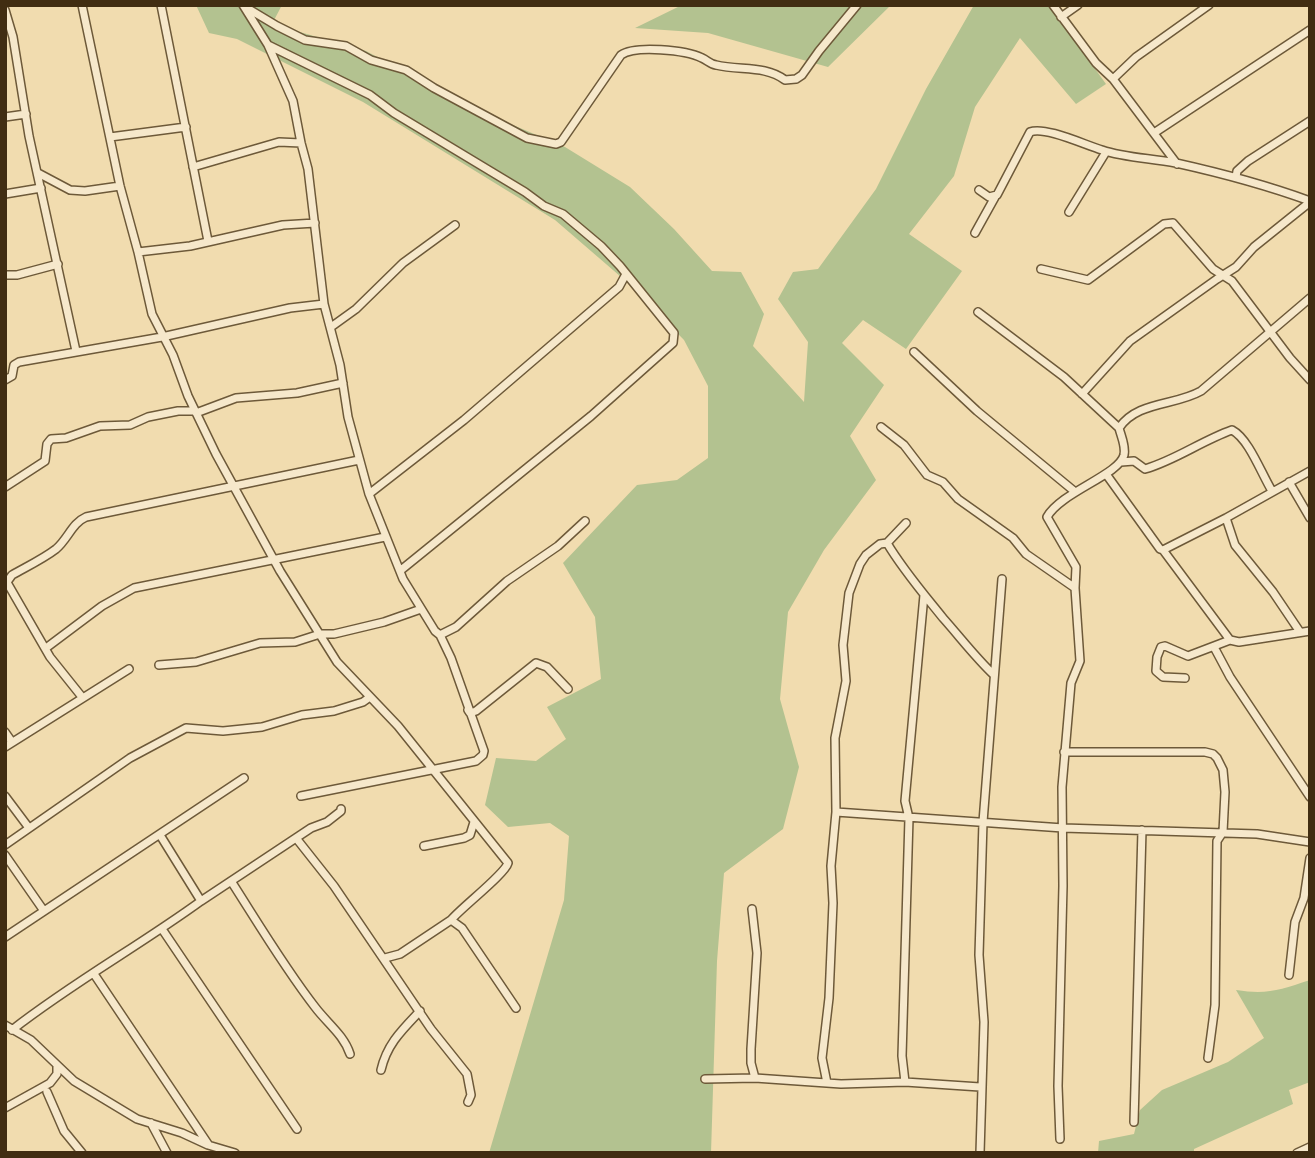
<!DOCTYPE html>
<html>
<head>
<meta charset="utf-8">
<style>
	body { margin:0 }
	#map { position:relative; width:1315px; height:1158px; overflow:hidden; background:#f1dcaf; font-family:Vollkorn,serif }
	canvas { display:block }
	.frame { position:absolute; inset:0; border:7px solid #412d12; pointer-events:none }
</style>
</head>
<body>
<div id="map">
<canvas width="1315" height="1158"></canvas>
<div class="frame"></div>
</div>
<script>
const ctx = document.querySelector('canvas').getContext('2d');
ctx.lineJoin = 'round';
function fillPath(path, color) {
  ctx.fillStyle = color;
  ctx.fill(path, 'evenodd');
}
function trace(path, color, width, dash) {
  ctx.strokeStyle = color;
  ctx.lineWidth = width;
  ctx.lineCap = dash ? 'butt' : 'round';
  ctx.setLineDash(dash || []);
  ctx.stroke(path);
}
const green = new Path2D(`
	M196,5H282L272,24L366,51L475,109L565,147L630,187L674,229L712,271L741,272L764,314L753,346L804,402L808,342L778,299L793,272L818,269L876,189L926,89L974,5H1054L1065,27L1106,84L1076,104L1020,38L975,107L954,176L909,234L962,271L906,349L863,320L842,343L884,385L850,436L876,480L824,550L788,612L780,699L799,767L783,829L724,873L717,961L711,1153H489L564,900L569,836L550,823L508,827L485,805L496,758L536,761L566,739L547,707L601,679L595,617L563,563L637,485L677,480L708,458V386L684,340L628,283L555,220L363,102L237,39L209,33Z
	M682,5H891L828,67L708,33L635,28Z
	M1310,980V1082L1289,1090L1293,1104L1194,1149V1153H1098L1099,1141L1134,1134L1140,1110L1162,1090L1228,1062L1264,1038L1236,990C1267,995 1280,990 1310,980Z`);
const minor = new Path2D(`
	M82,5L120,186L138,252L152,314L173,355L188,396L216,454L280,571L337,662L398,726L508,863C505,874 462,907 451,920
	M161,5L208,241
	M243,5L268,45L370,95L394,113L525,192L544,206L563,214L601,246L620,266L674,333L673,343L591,416L401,570
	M1053,5L1096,63L1113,79
	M247,8L277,26L305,40L346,46L371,60L406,70L434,88L527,138L556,144L561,142L621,55C635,45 686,50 702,58C707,60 710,64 716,65C740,71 765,65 785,80L796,79L802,75L819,51L857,5
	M5,10L13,37L29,136L76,351
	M1061,17L1078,5
	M268,45L293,101L301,143L308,169L324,304L340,365L348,417L369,494L403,579L435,631L440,635L451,658L484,751L483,755L476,761L301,796
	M5,117L26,114
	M1154,133L1310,30
	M110,137L186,127
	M1177,164L1113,79L1136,57L1209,5
	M193,167L279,142L301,143
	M38,173L70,190L85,191L120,186
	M1236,177L1237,171L1248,161L1310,121
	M979,190L989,197L997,195L1030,132C1045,126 1085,145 1102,150C1125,158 1151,158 1176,163C1221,173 1266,185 1310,201
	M5,194L41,188
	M1069,212L1106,152
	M975,233L995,197
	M138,252L190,246L283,225L315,223
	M1041,269L1088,280L1164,224L1173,223L1213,269L1232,281L1290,358L1310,380
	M5,275H17L58,264
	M978,312L1064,377L1119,428
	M331,327L356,309L403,263L455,225
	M914,352L977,411L1074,491
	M5,380L12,376L14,365L19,362L162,337L290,308L324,304
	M1082,394L1130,341L1217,279L1236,267L1254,247L1310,202
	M196,413L236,398L297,393L343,383
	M881,427L904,445L927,475L943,482L958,499L1013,538L1026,554L1075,588L1080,661L1071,683L1062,787L1063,886L1058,1086L1060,1139
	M1121,462L1134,461L1145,469C1176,460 1201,441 1232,430C1249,439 1261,473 1272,491
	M1106,474L1160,549L1163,550L1226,518L1310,471
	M1289,482L1310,518
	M5,487L45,461L47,444L51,439L66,438L100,426L130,425L148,417L178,411H195
	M369,494L464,420L619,287L626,274
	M1226,518L1235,545L1273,592L1300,632
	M887,543C903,570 923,593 943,618C960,637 975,657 994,675
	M1163,550L1230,640
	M5,579L50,657L82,697
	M7,582L12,575C26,567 43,559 56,549C68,539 72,523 86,517L359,460
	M1075,588L1076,567L1047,517C1061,492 1119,475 1124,455C1126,446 1121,436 1119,428C1137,401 1175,406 1201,391L1310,298
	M440,635L456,627L507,581L558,546L585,521
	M1214,647L1230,677L1310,797
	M46,648L102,606L134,588L385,537
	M159,665L196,662L260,643L295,642L320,634H334L384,622L421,609
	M1185,678L1163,677L1156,671L1157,657L1161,647L1165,646L1188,656L1230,640L1239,642L1310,631
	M468,710L470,713L476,711L536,663L547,667L568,689
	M5,732L12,742
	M5,747L129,669
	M1064,752H1205L1213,754L1217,758L1223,770L1225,792L1223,832L1217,841L1215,1005L1208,1058
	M5,796L29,828
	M836,812L1063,828L1257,834L1310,842
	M296,838L334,886L431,1029L467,1074L471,1095L468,1102
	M5,845L130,758L186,728L223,731L262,727L302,715L334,711L363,702L370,697
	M424,846L464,838L470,835L474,822
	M5,855L44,911
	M231,881C258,923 284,967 315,1007C327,1023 344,1035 350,1054
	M201,901L311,828L327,822L341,811V809
	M752,909L757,953L751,1049V1063L755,1078
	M162,929L297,1129
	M5,937L244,778
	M385,958L400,954L451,920L462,928L516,1008
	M94,974L208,1144
	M1289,975L1295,922L1304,898L1310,858
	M5,1025L31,1040L74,1081L137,1119L182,1133L208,1145L235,1153
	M12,1030C72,983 139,946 201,901L160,835
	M381,1070C387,1044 402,1030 420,1011
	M705,1079L755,1078L841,1084L905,1082L980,1087
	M905,1082L902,1056L909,818L905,801L924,595
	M827,1083L822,1058L829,998L833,903L831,866L836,812L835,738L846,681L843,645L849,593L860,564L866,555L880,544L887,543L906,523
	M47,1092L64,1131L82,1153
	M5,1108L50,1083L57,1074V1067
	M1134,1122L1142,830
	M151,1123L167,1153
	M980,1153L984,1022L979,955L983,822L1002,579
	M1297,1153L1310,1147`);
fillPath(green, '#b3c290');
trace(minor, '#6d5939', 10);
trace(minor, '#f6e8cb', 7);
</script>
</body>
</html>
